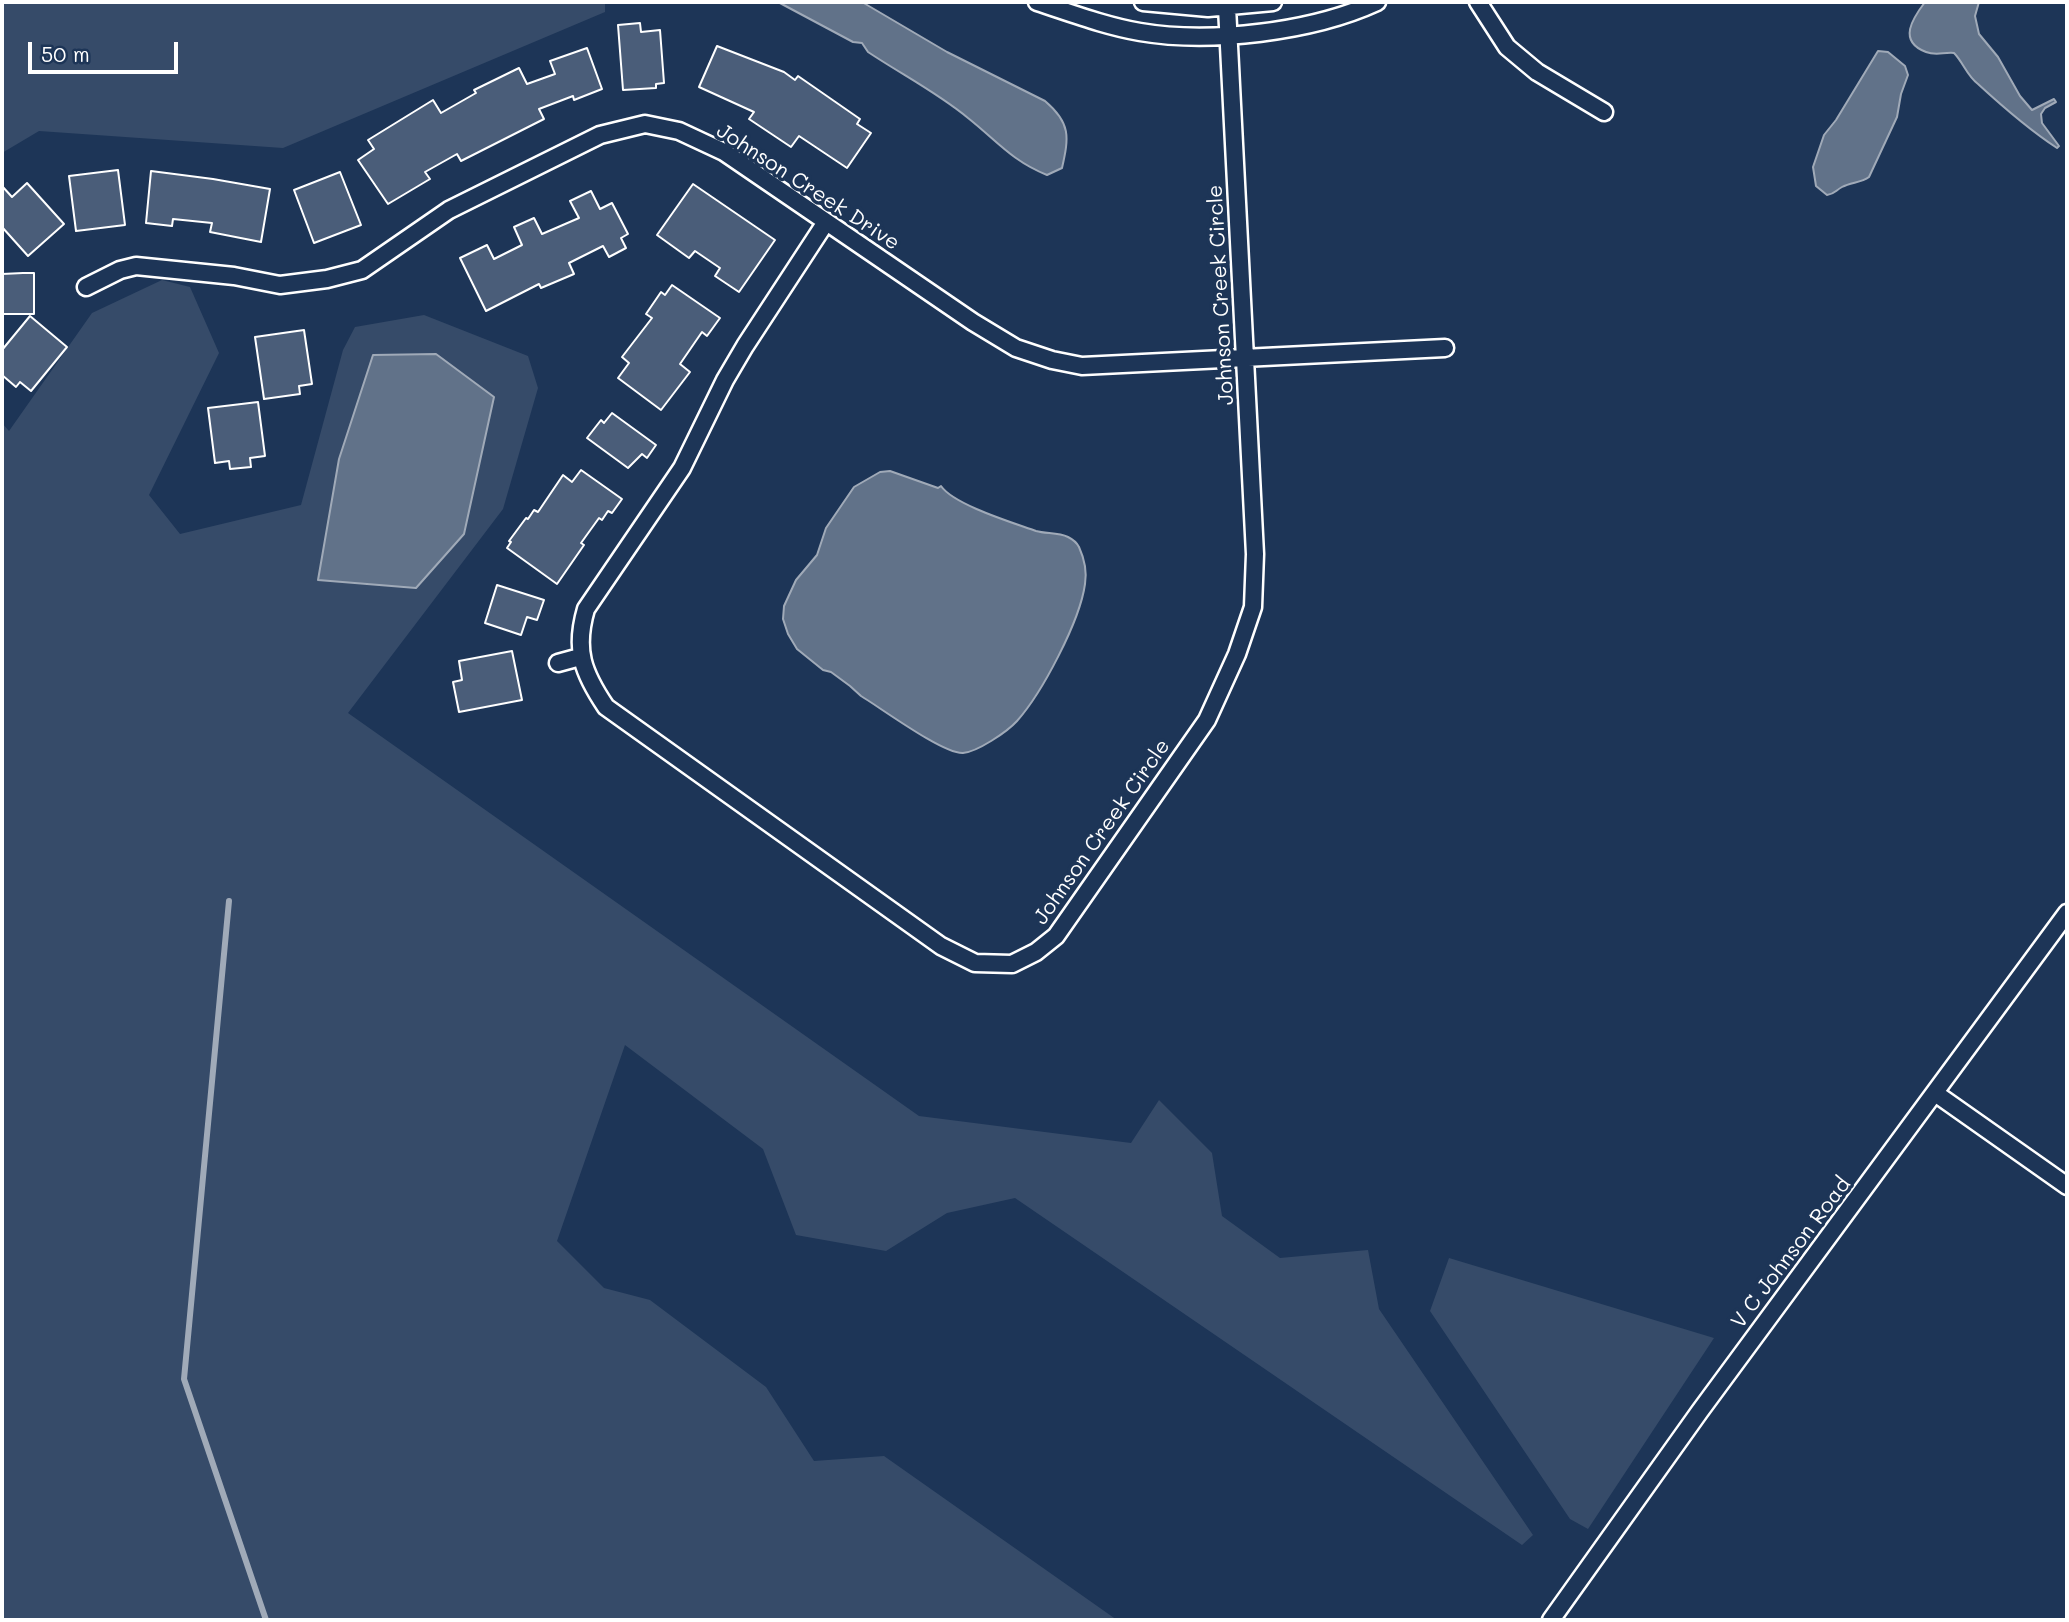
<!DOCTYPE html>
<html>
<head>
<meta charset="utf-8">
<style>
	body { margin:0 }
	#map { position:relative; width:2069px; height:1622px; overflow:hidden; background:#1d3557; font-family:Mali,sans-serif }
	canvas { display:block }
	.frame { position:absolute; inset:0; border:4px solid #fff; pointer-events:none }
	.scale { position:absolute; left:28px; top:42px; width:150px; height:32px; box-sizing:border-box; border:4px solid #fff; border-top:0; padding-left:9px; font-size:21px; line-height:24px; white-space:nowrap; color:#fff; -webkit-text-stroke:5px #1d3557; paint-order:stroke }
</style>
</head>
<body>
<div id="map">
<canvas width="2069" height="1622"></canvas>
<div class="frame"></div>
<div class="scale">50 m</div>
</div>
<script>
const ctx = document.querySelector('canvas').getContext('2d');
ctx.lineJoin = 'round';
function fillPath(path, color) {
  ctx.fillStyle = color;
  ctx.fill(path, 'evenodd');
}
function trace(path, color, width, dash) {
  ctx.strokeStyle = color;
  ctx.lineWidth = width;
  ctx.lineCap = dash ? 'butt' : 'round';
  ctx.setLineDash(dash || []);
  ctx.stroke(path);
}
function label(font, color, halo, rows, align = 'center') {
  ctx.font = font + ' Mali,sans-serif';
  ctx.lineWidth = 7;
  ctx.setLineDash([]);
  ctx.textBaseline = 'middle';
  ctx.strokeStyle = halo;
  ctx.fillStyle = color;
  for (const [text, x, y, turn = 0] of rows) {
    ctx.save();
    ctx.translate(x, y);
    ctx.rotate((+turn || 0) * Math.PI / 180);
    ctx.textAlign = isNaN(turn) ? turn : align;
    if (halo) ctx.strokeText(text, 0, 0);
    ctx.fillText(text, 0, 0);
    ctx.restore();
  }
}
const green = new Path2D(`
	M2,2H605V12L283,148L39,131L2,153Z
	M162,280L190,287L219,353L149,495L180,534L301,505L343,350L355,327L424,315L528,356L538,388L503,509L348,713L919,1116L1131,1143L1159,1100L1212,1153L1222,1216L1280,1258L1368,1250L1379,1309L1533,1535L1522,1545L1015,1198L947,1213L886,1251L796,1235L763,1149L625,1045L557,1241L604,1288L650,1300L766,1387L814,1461L884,1456L1117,1620H2V423L9,431L92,313Z
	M1449,1258L1714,1338L1588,1529L1570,1519L1430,1311Z`);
const water = new Path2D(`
	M778,2H862L947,52L1045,101C1071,123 1069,137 1062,168L1047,175C1012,161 997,141 968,118C938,93 901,74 868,52L862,43L853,42Z
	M1925,2H1979L1975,16L1979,34L1998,57L2020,96L2032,110L2054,99L2056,102L2045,108L2041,114L2042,123L2059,146L2057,148C2028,129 2003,107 1978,84C1967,76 1963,62 1954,53C1944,52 1936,56 1926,52C1897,41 1913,18 1925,2Z
	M1878,51L1888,52L1905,66L1908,75L1901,94L1897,117L1869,177C1861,183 1851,182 1842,187C1835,191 1835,194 1827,195L1816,186L1813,167L1824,135L1836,120Z
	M436,354L494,397L464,534L416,588L318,580L339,459L373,355Z
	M890,471L938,488L941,486C954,505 1014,523 1036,531C1046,534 1058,532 1068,537C1072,539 1077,543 1079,547C1084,558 1087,572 1085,584C1080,621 1042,693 1017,721C1007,732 977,752 963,753C943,754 881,708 861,696L850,686L831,672L823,670L797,649L788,634L783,619L784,606L796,580L817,555L826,528L854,487L880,472Z`);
const stream = new Path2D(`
	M229,901L184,1379L266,1620`);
const building = new Path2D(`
	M640,23L641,32L660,30L664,83L656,84V88L623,90L618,25Z
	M717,46L784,72L795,80L798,76L860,119L857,124L871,133L847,168L799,136L791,147L749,119L754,112L699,87Z
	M587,48L602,89L574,100L573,96L539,109L544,119L461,161L457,154L425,172L430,179L388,204L358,160L374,149L368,140L433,100L441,113L476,93L474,90L519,68L527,84L555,74L550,61Z
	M118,170L125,225L76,231L69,176Z
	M151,171L213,179L270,189L261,242L210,232L212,223L173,219L172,226L146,223Z
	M340,172L361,225L314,243L294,190Z
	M27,183L64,224L28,256L2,227V186L12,197Z
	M693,184L775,240L739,292L715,276L720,268L695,251L689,258L657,235Z
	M591,191L600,209L612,203L628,234L621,238L626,248L609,257L603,246L569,263L574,274L541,288L539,284L486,311L460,258L487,245L494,259L522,245L514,227L534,218L542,234L579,218L570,201Z
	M23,273H34V314H2V274Z
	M672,285L720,318L707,336L702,332L680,364L690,372L661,410L618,378L629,363L622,357L652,318L646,314L661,292L665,295Z
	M30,316L67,347L31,391L20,382L16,387L2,375V350Z
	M304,330L312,384L299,386L300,394L264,399L255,337Z
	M258,402L265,456L250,458L251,467L230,469L229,461L215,463L208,408Z
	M612,413L656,445L647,458L642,454L628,468L587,438L601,420L604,423Z
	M581,470L622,499L612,513L608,511L602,520L599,518L581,543L584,545L557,584L507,548L511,542L509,541L526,518L528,519L534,510L538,512L563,475L572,482Z
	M497,585L544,600L537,620L527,617L521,635L485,623Z
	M512,651L522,700L459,712L453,682L462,680L459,661Z`);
const minor = new Path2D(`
	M1037,2C1071,13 1105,26 1140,32C1210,44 1312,32 1377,2
	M1143,2L1208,8L1273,2
	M1478,2L1507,47L1537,72L1604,112
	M826,222L745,346L725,380L682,468L586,609C574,650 583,673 606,707L941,946L975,963L1012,964L1036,952L1056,936L1207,720L1237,654L1253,607L1255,554L1227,7
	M86,287L120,270L136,266L234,276L280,285L327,279L362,270L449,210L600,135L645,124L679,131L724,152L973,322L1016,348L1052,360L1082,366L1445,348
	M558,663L580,657
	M1935,1093L2067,1186
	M1551,1620L1700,1411L2067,913`);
const streetNames = [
	["Johnson Creek Drive",808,187,33],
	["Johnson Creek Circle",1221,295,-93],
	["Johnson Creek Circle",1102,832,-55],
	["V C Johnson Road",1791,1253,-53]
];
fillPath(green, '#364b69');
fillPath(water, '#617289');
trace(water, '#a0aab8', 2);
trace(stream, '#a0aab8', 6);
fillPath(building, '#4a5d79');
trace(building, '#fff', 2);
trace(minor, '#fff', 21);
trace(minor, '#1d3557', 16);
label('21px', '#fff', '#1d3557', streetNames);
</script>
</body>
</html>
